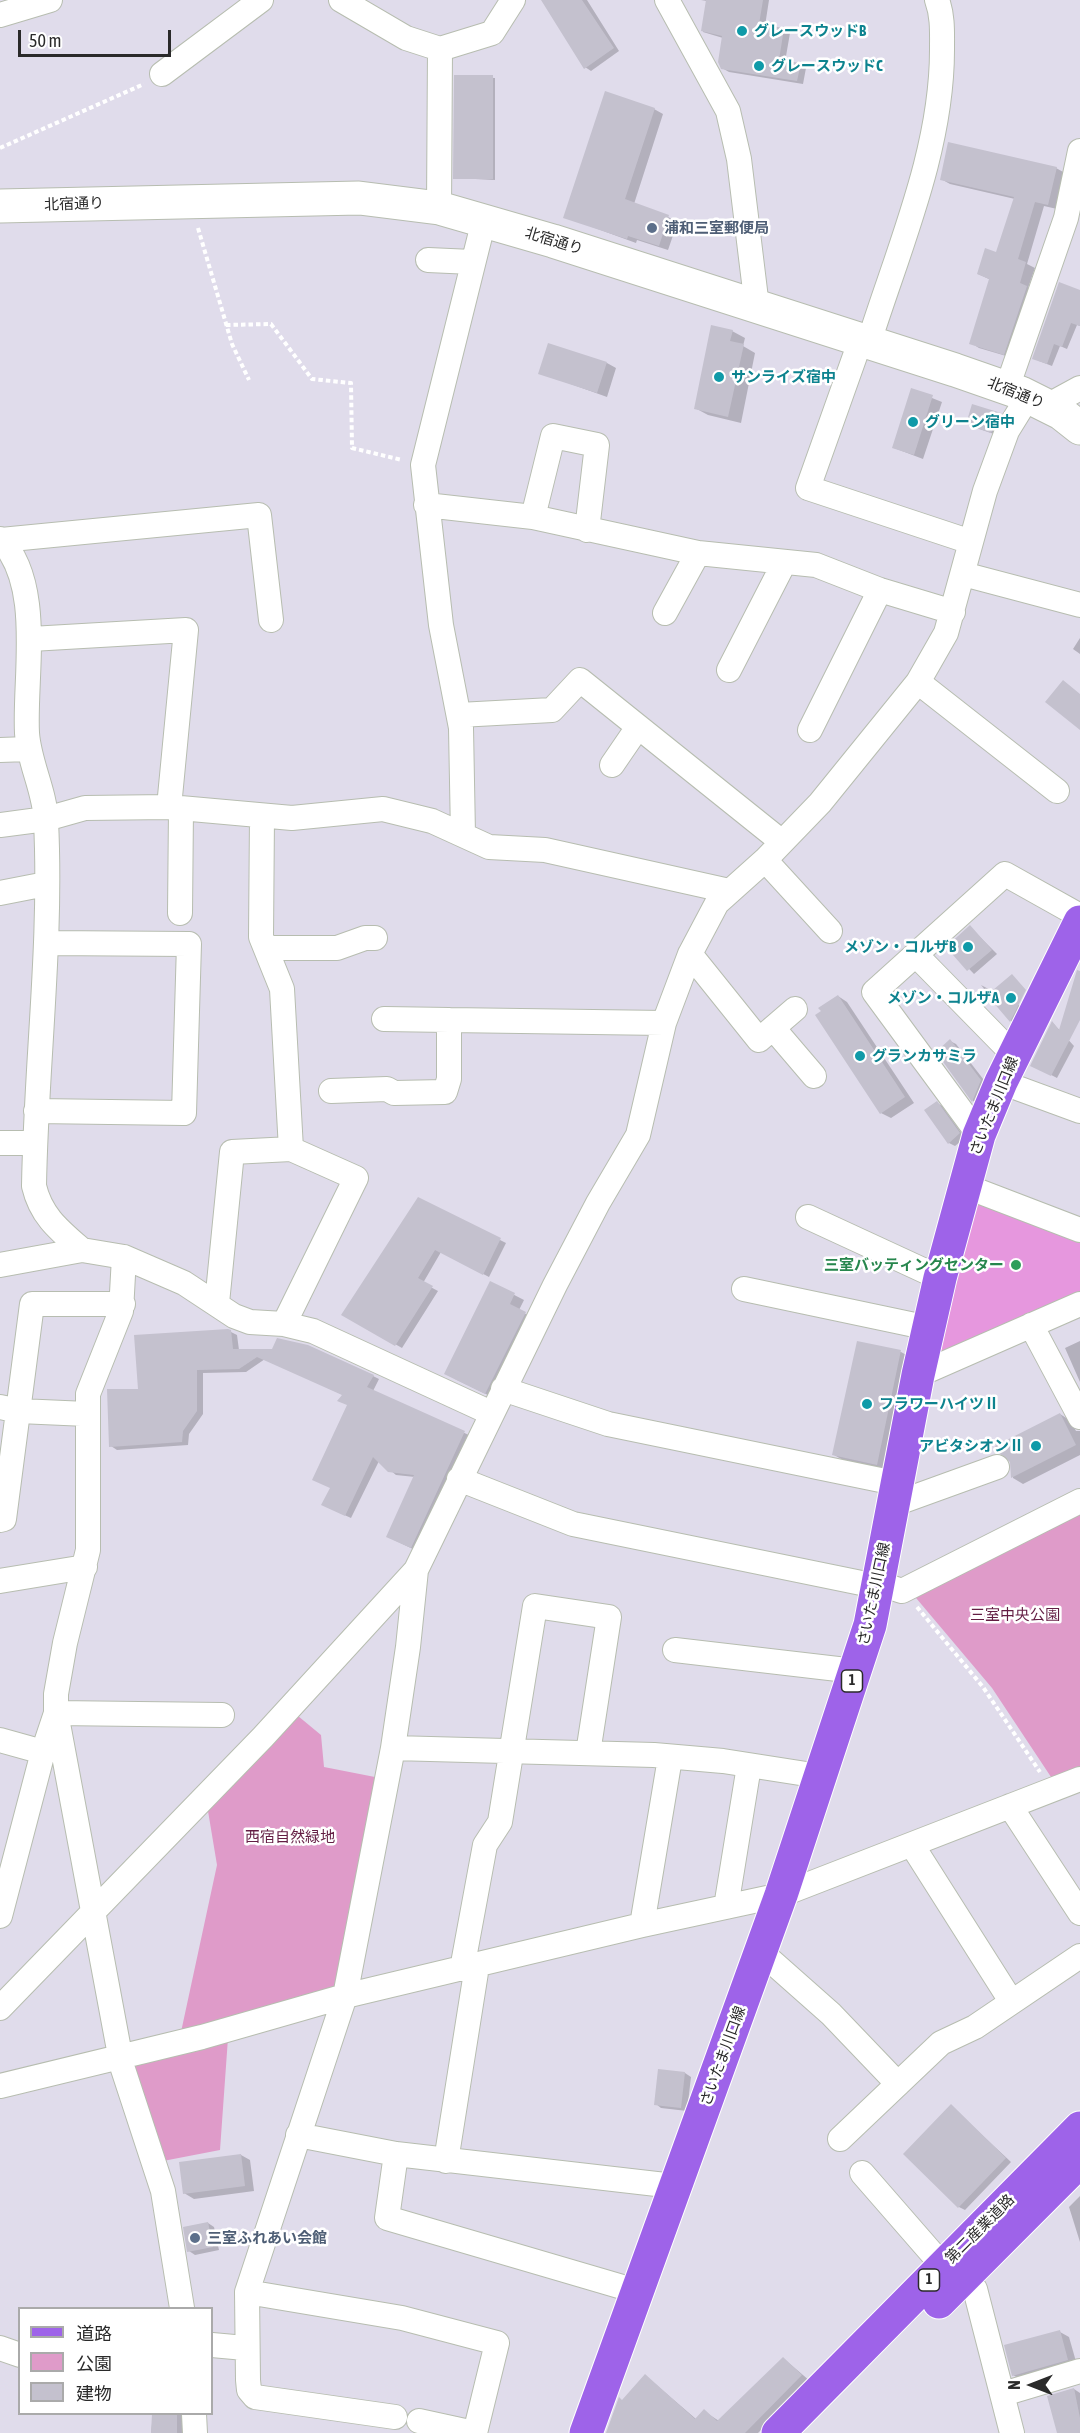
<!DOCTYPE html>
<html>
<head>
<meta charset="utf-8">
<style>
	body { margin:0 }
	#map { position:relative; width:1080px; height:2433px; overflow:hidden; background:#e0dceb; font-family:"Asap Condensed","Noto Sans JP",sans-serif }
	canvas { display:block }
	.legend { position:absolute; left:18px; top:2307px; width:195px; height:108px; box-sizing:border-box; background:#fff; border:2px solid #aaa; margin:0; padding:8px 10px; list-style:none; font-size:18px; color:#2a2a2a }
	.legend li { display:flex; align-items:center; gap:12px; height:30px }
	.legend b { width:30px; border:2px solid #aaa }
	.north { position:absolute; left:1002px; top:2355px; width:60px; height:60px; -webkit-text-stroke:4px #fff; paint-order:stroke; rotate:270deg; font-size:16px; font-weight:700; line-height:24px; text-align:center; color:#2a2a2a }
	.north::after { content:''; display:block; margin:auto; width:21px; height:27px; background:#2a2a2a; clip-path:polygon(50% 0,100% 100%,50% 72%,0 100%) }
	.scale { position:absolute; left:18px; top:30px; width:153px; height:27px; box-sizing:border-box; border:3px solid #2a2a2a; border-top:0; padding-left:8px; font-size:18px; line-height:21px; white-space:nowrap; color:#2a2a2a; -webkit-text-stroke:4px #fff; paint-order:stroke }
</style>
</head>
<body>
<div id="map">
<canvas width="1080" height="2433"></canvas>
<ul class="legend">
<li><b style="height:8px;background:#9e63e9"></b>道路</li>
<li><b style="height:16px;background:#df9bc9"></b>公園</li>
<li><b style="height:16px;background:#c4c1ce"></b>建物</li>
</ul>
<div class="north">N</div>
<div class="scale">50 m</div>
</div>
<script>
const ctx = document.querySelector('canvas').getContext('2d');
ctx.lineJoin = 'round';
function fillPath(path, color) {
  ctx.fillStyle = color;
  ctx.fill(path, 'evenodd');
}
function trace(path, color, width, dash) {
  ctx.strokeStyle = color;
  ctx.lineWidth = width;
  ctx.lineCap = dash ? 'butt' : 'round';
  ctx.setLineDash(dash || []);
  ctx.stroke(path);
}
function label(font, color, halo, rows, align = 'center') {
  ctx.font = font + ' "Asap Condensed","Noto Sans JP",sans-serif';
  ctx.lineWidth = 5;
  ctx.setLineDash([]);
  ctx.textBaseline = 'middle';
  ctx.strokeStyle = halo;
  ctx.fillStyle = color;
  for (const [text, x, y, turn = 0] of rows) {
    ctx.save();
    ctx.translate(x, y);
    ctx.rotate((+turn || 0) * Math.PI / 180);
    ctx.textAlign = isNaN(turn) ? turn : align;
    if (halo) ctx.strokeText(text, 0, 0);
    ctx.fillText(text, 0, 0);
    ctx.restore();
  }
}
const green = new Path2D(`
	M1080,1511V1771L1055,1783L992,1688L911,1592Z
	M292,1711L321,1735L324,1767L380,1778L340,1991L181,2032L217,1865L207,1805Z
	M228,2038L220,2150L163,2161L131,2064Z`);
const pitch = new Path2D(`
	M977,1197L1080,1236V1294L943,1353L932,1342Z`);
const shadow = new Path2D(`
	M543,0H587L619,51L591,71L585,67Z
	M701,0H769L765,26L790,33L785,62L806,68L803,84L729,72L722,68L723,38L703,32L707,1Z
	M456,76L495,78V180L455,178Z
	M654,109L663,114L634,204L678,221L668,250L637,240L636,243L565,217Z
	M1056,168L1065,173L1057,209L1044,206L1027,264L1035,268L1028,288L1036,292L1013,358L979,348L971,343L991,280L978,274L997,254L1015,199L950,184L941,179Z
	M1080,291V326L1077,325L1067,349L1060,346L1052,366L1039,361Z
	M732,331L745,338L743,346L755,353L741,423L708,415L695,408Z
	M607,363L616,368L607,397L540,373Z
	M912,390L942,402L923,459L894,448Z
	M973,405L1006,418L997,435L973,427Z
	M1080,638V654L1073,649Z
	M970,927L997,954L974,974L948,947Z
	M981,985L1024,1008L1016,1024L1011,1021Z
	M838,996L847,1002L914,1103L891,1118L881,1113Z
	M1053,1023L1074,1046L1057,1078L1032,1065Z
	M950,1041L956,1044L987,1084L979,1104L973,1101L938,1052Z
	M937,1103L942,1106L965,1138L955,1146L949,1143L927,1110Z
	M418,1199L506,1243L489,1277L441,1252L423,1283L438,1291L402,1348L344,1315Z
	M491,1283L524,1300L519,1310L534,1319L494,1398L455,1379Z
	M231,1332L237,1335L239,1350L373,1376L379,1379L373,1391L471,1436L417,1551L394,1540L415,1477L396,1475L379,1461L351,1518L329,1508L348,1405L343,1395L265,1359L246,1372L203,1373V1414L189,1434L188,1445L117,1450L111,1446L139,1390Z
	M1080,1341V1382L1065,1348Z
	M858,1342L901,1352L910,1357L886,1469L843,1460L834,1455Z
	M1060,1414L1071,1421L1076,1431H1080V1455L1023,1484L1013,1478L1012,1461Z
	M660,2070L685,2073L691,2077L687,2111L661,2108L656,2104Z
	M951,2106L1011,2162L965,2210L959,2207Z
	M241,2155L250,2160L254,2191L194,2199L184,2193Z
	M1080,2196V2242L1069,2207Z
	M208,2223L214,2227L219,2250L195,2255L189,2251Z
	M1060,2332L1069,2337L1077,2365L1023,2381L1013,2375Z
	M783,2358L810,2381L758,2433H608L623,2401L646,2376L696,2419L704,2411L719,2421Z
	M1074,2389L1080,2393V2433H1058Z
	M153,2414H183L182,2433H151Z`);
const building = new Path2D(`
	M541,0H582L614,48L584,69Z
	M706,0H763L759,24L784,28L779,60L801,63L797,81L721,69L718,62L722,36L701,31Z
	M454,75H493V179H453Z
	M605,91L655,108L625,199L669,215L659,246L628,236L627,239L563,218Z
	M948,142L1057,167L1048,205L1035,202L1018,259L1026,262L1020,283L1027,286L1004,355L969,344L989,279L977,274L985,248L996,252L1014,197L940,180Z
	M1059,282L1080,290V326L1071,323L1062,347L1054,344L1047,364L1032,359Z
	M711,325L733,330L730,341L744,344L728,417L694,409Z
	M548,343L607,362L597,393L538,374Z
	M911,388L933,395L914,455L892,448Z
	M972,404L1001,413L991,433L966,424Z
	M1063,680L1080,694V730L1045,702Z
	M970,925L992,950L967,971L946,947Z
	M1077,970L1080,971V1020L1051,1076L1030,1066L1052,1021L1059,1030Z
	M1012,974L1026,990L1010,1022L987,995Z
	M838,995L905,1097L880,1114L815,1015L821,1011L818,1008Z
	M950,1039L981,1080L972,1102L936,1052Z
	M937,1101L960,1133L948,1144L924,1110Z
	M418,1197L501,1238L483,1275L435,1250L418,1278L433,1286L395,1346L341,1315Z
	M490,1281L515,1293L510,1304L526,1312L485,1394L444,1374Z
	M228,1329L231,1330L233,1349H272L277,1338L308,1345L374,1375L367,1387L465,1431L411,1548L386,1537L414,1475L388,1472L373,1457L345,1516L321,1505L330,1488L312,1480L347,1405L337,1401L342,1395L257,1357L239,1369L197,1370V1411L183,1431L182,1442L109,1447L107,1389H138L134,1335Z
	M857,1341L901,1350L877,1465L832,1455Z
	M1060,1413L1076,1445L1011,1478L1010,1462L999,1453L995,1446Z
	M658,2069L685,2072L681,2108L654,2105Z
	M951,2104L1006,2158L958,2208L903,2154Z
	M241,2154L245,2186L183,2194L179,2162Z
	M208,2222L213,2247L187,2252L183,2227Z
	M1060,2330L1068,2360L1012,2376L1004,2345Z
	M783,2357L802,2375L745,2433H606L619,2397L622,2400L645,2374L695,2419L704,2409L717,2421Z
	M1074,2388L1080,2418V2433H1057L1047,2396Z
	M152,2414H177V2433H151Z`);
const path = new Path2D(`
	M0,148L144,84
	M198,228L232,344L249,380
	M226,325L271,324L312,379L351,383L352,448L402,460
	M917,1607L983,1687L1040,1772`);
const street = new Path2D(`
	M341,0L406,38L440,49L439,208
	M667,0L728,111L739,159L757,307
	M0,15L50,0
	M440,49L492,33L513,0
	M162,74L261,0
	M428,260L472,262
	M861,339L808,488L971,542
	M869,342C899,247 942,150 942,50C942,33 943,16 937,0
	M1007,388L1066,218L1080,151
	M1047,406L1080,388
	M426,505L533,517L698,553L816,565L880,590L953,612
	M533,517L553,436L597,445L587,530
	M0,539C44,584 24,676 27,733C29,763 45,791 46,821C52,943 36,1064 34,1186C41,1216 59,1230 82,1250
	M1,540L259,515L271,620
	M963,574L1080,605
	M665,613L698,553
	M31,639L186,630L169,807
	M729,670L784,563
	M918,682L1057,791
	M459,715L552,710L580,680L782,842
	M810,730L880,590
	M0,750L28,749
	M612,765L638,727
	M262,816L261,937L282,989L291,1149
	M0,825L46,819L85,808L169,807L292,818L383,809L432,821L489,847L545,850L729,891
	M463,835L461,728L441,625L423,465L484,220
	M765,860L830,931
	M0,893L46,884
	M180,913L181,809
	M267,948H337L365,938H375
	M690,954L759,1040L795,1009
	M916,955L1014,1055
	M384,1019L449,1020
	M773,1028L814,1076
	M1001,1082L1080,1111
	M331,1091L387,1089L394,1093L445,1092L449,1079V1020L664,1023
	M36,1111L184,1113L189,944L46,943
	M979,1135L874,992L1005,874L1080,916
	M0,1143H34
	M965,1186L1080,1230
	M808,1217L940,1278
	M0,1265L82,1250L124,1257L184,1283L234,1316L250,1322L284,1324L313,1331L491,1413
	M744,1289L929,1328
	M217,1303L232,1152L291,1149L356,1178L284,1324
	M1031,1325L1080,1417
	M918,1375L1080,1304
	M503,1389L608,1424L895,1483
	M0,1407L19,1411L87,1414
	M459,1479L573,1524L876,1586
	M892,1505L997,1467
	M0,1520L4,1519L32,1304H123
	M0,1581L85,1567
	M877,1583L902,1591L1080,1501
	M675,1650L855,1671
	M0,1740L43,1752
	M393,1748L654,1755L723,1761L819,1776
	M1010,1806L1080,1913
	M912,1845L1011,2001
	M726,1907L749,1766
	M0,1916L43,1752L56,1713V1694L65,1643L88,1550V1394L121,1311L124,1257
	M642,1925L670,1758
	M761,1952L831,2014L898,2084
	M462,1969L485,1845L500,1822L535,1606L609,1617L588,1753
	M0,2008L263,1737L416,1570
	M0,2086L202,2037L345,1996L642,1925L781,1895L1080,1779
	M298,2135L396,2154L674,2186
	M840,2139L941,2043L975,2027L1080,1956
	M396,2154L387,2218L636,2291
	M446,2161L477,1966
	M862,2173L943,2266
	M964,2278L975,2289L1012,2433
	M247,2292L402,2318L497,2343L475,2433
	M182,2308L163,2191L122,2066L56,1713L222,1715
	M212,2345L245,2348
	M0,2348L20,2355
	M1003,2394L1080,2371
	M194,2414L195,2433
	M395,2417L255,2397L249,2390L248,2380L247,2292L345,1996L393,1748L408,1647L416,1570L555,1285L598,1203L638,1135L664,1023L690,954L717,903L765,860L820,803L918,682L946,633L985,491L1007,431L1028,397
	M419,2421L474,2433`);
const secondary = new Path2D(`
	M0,206L359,198L439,208L553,241L955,370L1021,393L1061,413L1080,428`);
const primary = new Path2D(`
	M939,2302L1080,2161
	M586,2433L781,1895L870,1625L918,1375L940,1278L979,1135L1001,1082L1080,922
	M778,2433L1080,2128`);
const markers = [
	[742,31,6,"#0f9aa8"],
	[759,66,6,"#0f9aa8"],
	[652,228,6,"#5c6f8a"],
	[719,377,6,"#0f9aa8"],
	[913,422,6,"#0f9aa8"],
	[968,947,6,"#0f9aa8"],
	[1011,998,6,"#0f9aa8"],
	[860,1056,6,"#0f9aa8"],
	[1016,1265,6,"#2e9e5b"],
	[867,1404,6,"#0f9aa8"],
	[1036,1446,6,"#0f9aa8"],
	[195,2238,6,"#5c6f8a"]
];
const shields = [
	[852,1681,21],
	[929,2280,21]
];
const shieldNames = [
	["1",852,1681],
	["1",929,2280]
];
const cultureNames = [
	["グレースウッドB",754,31],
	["グレースウッドC",771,66],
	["サンライズ宿中",731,377],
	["グリーン宿中",925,422],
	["メゾン・コルザB",956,947,"right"],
	["メゾン・コルザA",999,998,"right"],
	["グランカサミラ",872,1056],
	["フラワーハイツⅡ",879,1404],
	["アビタシオンⅡ",1024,1446,"right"]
];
const streetNames = [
	["北宿通り",74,204,-2],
	["北宿通り",554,241,17],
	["北宿通り",1016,393,22],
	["さいたま川口線",994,1106,-68],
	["さいたま川口線",874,1594,-78],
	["さいたま川口線",723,2056,-70],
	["第二産業道路",980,2229,-45]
];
const serviceNames = [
	["浦和三室郵便局",664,228],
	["三室ふれあい会館",207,2238]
];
const leisureNames = [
	["三室バッティングセンター",1004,1265]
];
const parkNames = [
	["三室中央公園",1015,1615],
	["西宿自然緑地",290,1837]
];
fillPath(green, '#df9bc9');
fillPath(pitch, '#e697de');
fillPath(shadow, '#0003');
fillPath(building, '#c4c1ce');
trace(street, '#b7bdb0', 26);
trace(secondary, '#b7bdb0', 35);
trace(primary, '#fff', 35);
trace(path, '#fff', 4, [4.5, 3]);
trace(street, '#fff', 24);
trace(secondary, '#fff', 33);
trace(primary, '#9e63e9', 33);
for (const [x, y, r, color] of markers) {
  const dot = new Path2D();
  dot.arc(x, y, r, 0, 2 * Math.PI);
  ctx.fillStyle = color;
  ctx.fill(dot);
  trace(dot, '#fff', 2);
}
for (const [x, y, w] of shields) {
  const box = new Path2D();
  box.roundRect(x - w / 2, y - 11, w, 22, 4.5);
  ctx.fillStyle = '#fff';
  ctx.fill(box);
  trace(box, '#2a2a2a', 1.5);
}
label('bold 14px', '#2a2a2a', null, shieldNames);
label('bold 15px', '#0d838f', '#fff', cultureNames, 'left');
label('15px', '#2a2a2a', '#fff', streetNames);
label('bold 15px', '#4e5e75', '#fff', serviceNames, 'left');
label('bold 15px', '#27864d', '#fff', leisureNames, 'right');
label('15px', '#631d43', '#fff', parkNames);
</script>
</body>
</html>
